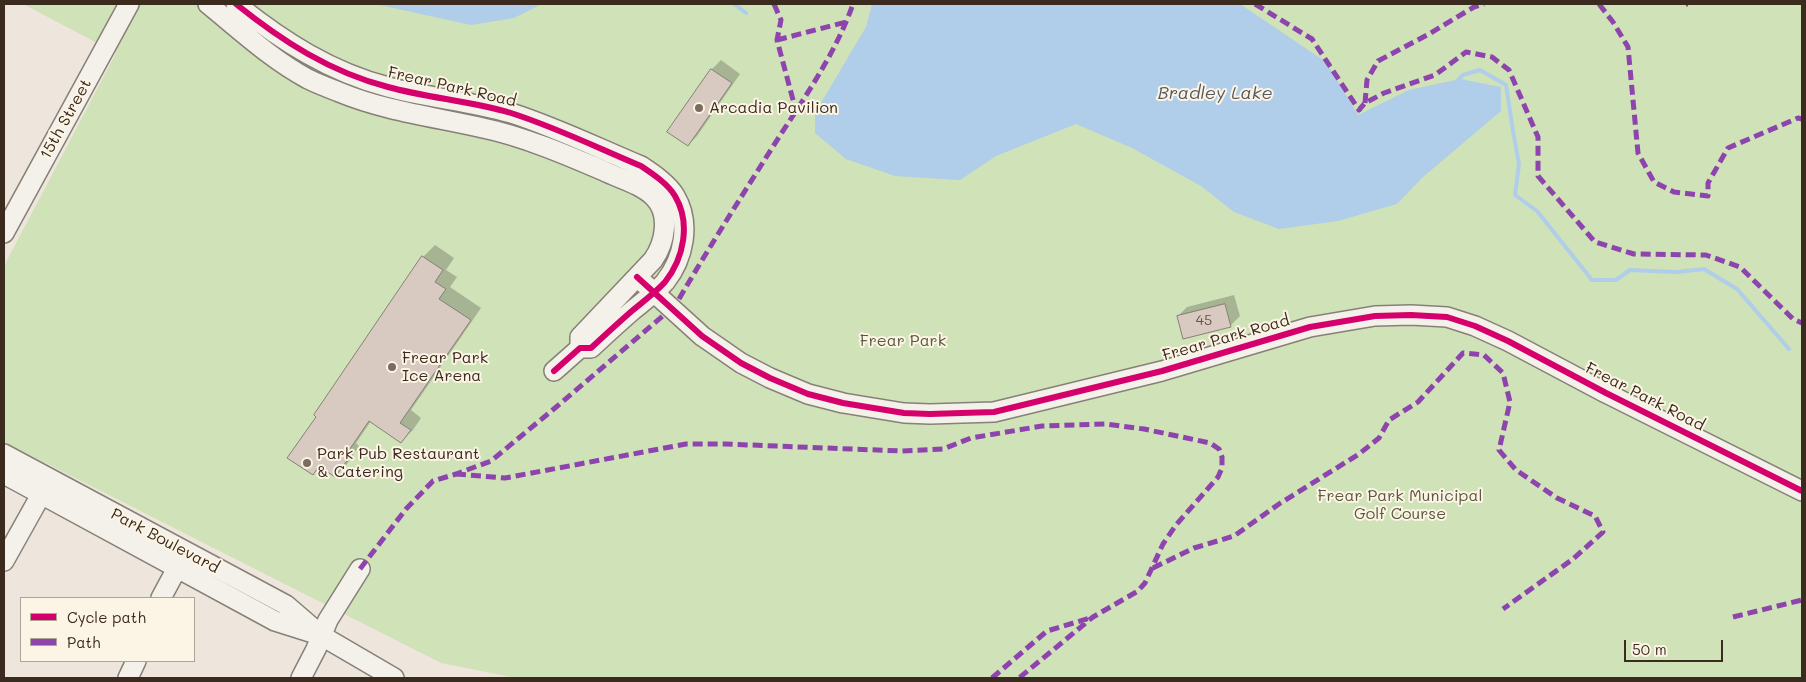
<!DOCTYPE html>
<html>
<head>
<meta charset="utf-8">
<style>
	body { margin:0 }
	#map { position:relative; width:1806px; height:682px; overflow:hidden; background:#eee6dc; font-family:Mali,sans-serif }
	canvas { display:block }
	.frame { position:absolute; inset:0; border:5px solid #3b2a1e; pointer-events:none }
	.legend { position:absolute; left:20px; top:597px; width:175px; height:65px; box-sizing:border-box; background:#fcf5e5; border:1px solid #afa495; margin:0; padding:6px 9px; list-style:none; font-size:15px; color:#3b2a1e }
	.legend li { display:flex; align-items:center; gap:10px; height:25px }
	.legend b { width:25px; border:1px solid #afa495 }
	.scale { position:absolute; left:1624px; top:640px; width:99px; height:22px; box-sizing:border-box; border:2px solid #3b2a1e; border-top:0; padding-left:6px; font-size:15px; line-height:18px; white-space:nowrap; color:#3b2a1e; -webkit-text-stroke:4px #fcf5e5; paint-order:stroke }
</style>
</head>
<body>
<div id="map">
<canvas width="1806" height="682"></canvas>
<div class="frame"></div>
<ul class="legend">
<li><b style="height:6px;background:#d6006c"></b>Cycle path</li>
<li><b style="height:6px;background:#8e44ad"></b>Path</li>
</ul>
<div class="scale">50 m</div>
</div>
<script>
const ctx = document.querySelector('canvas').getContext('2d');
ctx.lineJoin = 'round';
function fillPath(path, color) {
  ctx.fillStyle = color;
  ctx.fill(path, 'evenodd');
}
function trace(path, color, width, dash) {
  ctx.strokeStyle = color;
  ctx.lineWidth = width;
  ctx.lineCap = dash ? 'butt' : 'round';
  ctx.setLineDash(dash || []);
  ctx.stroke(path);
}
function label(font, color, halo, rows, align = 'center') {
  ctx.font = font + ' Mali,sans-serif';
  ctx.lineWidth = 4;
  ctx.setLineDash([]);
  ctx.textBaseline = 'middle';
  ctx.strokeStyle = halo;
  ctx.fillStyle = color;
  for (const [text, x, y, turn = 0] of rows) {
    ctx.save();
    ctx.translate(x, y);
    ctx.rotate((+turn || 0) * Math.PI / 180);
    ctx.textAlign = isNaN(turn) ? turn : align;
    if (halo) ctx.strokeText(text, 0, 0);
    ctx.fillText(text, 0, 0);
    ctx.restore();
  }
}
const green = new Path2D(`
	M23,4H1802V678H516L441,663L4,442V266L116,53Z`);
const water = new Path2D(`
	M375,4H542L514,18L471,25Z
	M872,4H1240L1326,62L1358,115L1409,90L1460,79L1501,87V111L1423,177L1397,204L1338,221L1279,229L1234,212L1201,186L1132,148L1076,124L996,156L960,180L895,176L846,159L815,133V113L866,27Z`);
const shadow = new Path2D(`
	M721,60L740,74L697,136L688,145L669,132L712,69Z
	M435,245L454,258L446,270L457,277L450,287L481,308L411,410L421,418L413,430L401,441L371,421L356,443L359,446L347,464L335,476L321,466L312,474L423,257Z
	M1234,295L1240,316L1231,325L1178,316L1187,307Z`);
const stream = new Path2D(`
	M734,4L746,13
	M1456,82L1463,75L1480,70L1506,85L1513,131L1519,164L1515,195L1537,211L1592,280H1616L1630,270L1677,272L1704,269L1737,289L1789,349`);
const building = new Path2D(`
	M711,69L732,83L688,146L667,132Z
	M422,256L443,270L435,282L446,289L439,299L471,320L400,423L411,430L401,443L369,421L345,456L349,458L335,477L319,466L313,475L287,458L316,417L314,415Z
	M1225,304L1231,327L1183,339L1177,316Z`);
const minor = new Path2D(`
	M208,4C240,30 271,59 308,79C318,84 329,88 339,92C385,111 435,117 483,128C522,136 567,155 604,171C620,179 641,184 654,197C671,214 665,243 653,260L580,337V348
	M236,4C282,41 330,72 388,87C428,98 471,101 511,113C555,127 598,148 641,166C653,174 668,184 675,196C691,223 684,258 665,282C656,292 644,301 633,310C619,322 605,335 591,348H580L554,371
	M4,233L129,4
	M637,277L702,336L741,363L770,378L808,394L843,403L904,413L930,414L994,412L1162,371L1310,327L1375,316L1411,315L1447,317L1475,326L1508,341L1606,393L1802,491
	M4,454L286,605L322,636L394,678
	M4,474L275,621L313,633
	M4,561L47,484
	M161,598L183,557
	M128,678L136,661
	M301,678L316,649L328,620L360,569`);
const quiet = new Path2D(`
	M774,4L781,20L777,40L796,111
	M1255,4L1312,39L1359,110L1365,103L1384,93L1435,75L1466,52L1492,57L1509,70L1538,137V176L1595,242L1634,254L1706,255L1740,267L1793,319L1802,323
	M1599,4L1613,22L1628,47L1638,153L1654,182L1674,192L1708,196V183L1728,148L1798,118L1802,119
	M1686,4H1688
	M777,40L846,22
	M1365,103L1367,80L1378,61L1429,34L1474,7L1484,4
	M679,299C711,244 745,191 779,137C807,94 836,52 853,4
	M456,474L505,478L686,444H725L901,451L943,449L971,438L1042,426L1105,424L1144,429L1210,443L1219,449L1222,457V468L1218,477L1176,525L1163,544L1145,583L1138,591L1093,617L1019,678
	M1153,568L1194,548L1234,536L1279,504L1359,454L1379,438L1389,420L1418,402L1463,353L1484,355L1503,373L1510,402L1499,450L1516,470L1557,498L1595,516L1603,532L1573,559L1503,609
	M360,569L406,509L433,481L456,474L491,461L555,408L664,315
	M1733,617L1802,600
	M992,678L1047,631L1090,618`);
const cycleway = new Path2D(`
	M236,4C282,41 330,72 388,87C428,98 471,101 511,113C555,127 598,148 641,166C653,174 668,184 675,196C691,223 684,258 665,282C656,292 644,301 633,310C619,322 605,335 591,348H580L554,371
	M637,277L702,336L741,363L770,378L808,394L843,403L904,413L930,414L994,412L1162,371L1310,327L1375,316L1411,315L1447,317L1475,326L1508,341L1606,393L1802,491`);
const markers = [
	[699,108,5,"#7a6c60"],
	[392,367,5,"#7a6c60"],
	[307,463,5,"#7a6c60"]
];
const numberNames = [
	["45",1204,321]
];
const streetNames = [
	["Frear Park Road",452,87,13],
	["15th Street",66,119,-61],
	["Frear Park Road",1226,338,-16],
	["Frear Park Road",1645,397,27],
	["Park Boulevard",165,541,28]
];
const poiNames = [
	["Arcadia Pavilion",709,108],
	["Frear Park",402,358],
	["Ice Arena",402,376],
	["Park Pub Restaurant",317,454],
	["& Catering",317,472]
];
const parkNames = [
	["Frear Park",903,341],
	["Frear Park Municipal",1400,496],
	["Golf Course",1400,514]
];
const waterNames = [
	["Bradley Lake",1215,93]
];
fillPath(green, '#d0e2b8');
fillPath(water, '#b0cde9');
fillPath(shadow, '#0003');
trace(stream, '#b0cde9', 4);
fillPath(building, '#d8cac1');
trace(building, '#878078', 1);
trace(minor, '#878078', 22);
trace(minor, '#f4f0ea', 19);
trace(quiet, '#8e44ad', 5, [10, 5]);
trace(cycleway, '#d6006c', 6);
for (const [x, y, r, color] of markers) {
  const dot = new Path2D();
  dot.arc(x, y, r, 0, 2 * Math.PI);
  ctx.fillStyle = color;
  ctx.fill(dot);
  trace(dot, '#fcf5e5', 2);
}
label('14px', '#625247', null, numberNames);
label('16px', '#3b2a1e', '#fcf5e5', streetNames);
label('16px', '#3b2a1e', '#fcf5e5', poiNames, 'left');
label('16px', '#5a573d', '#fcf5e5', parkNames);
label('italic 18px', '#56585d', '#fcf5e5', waterNames);
</script>
</body>
</html>
